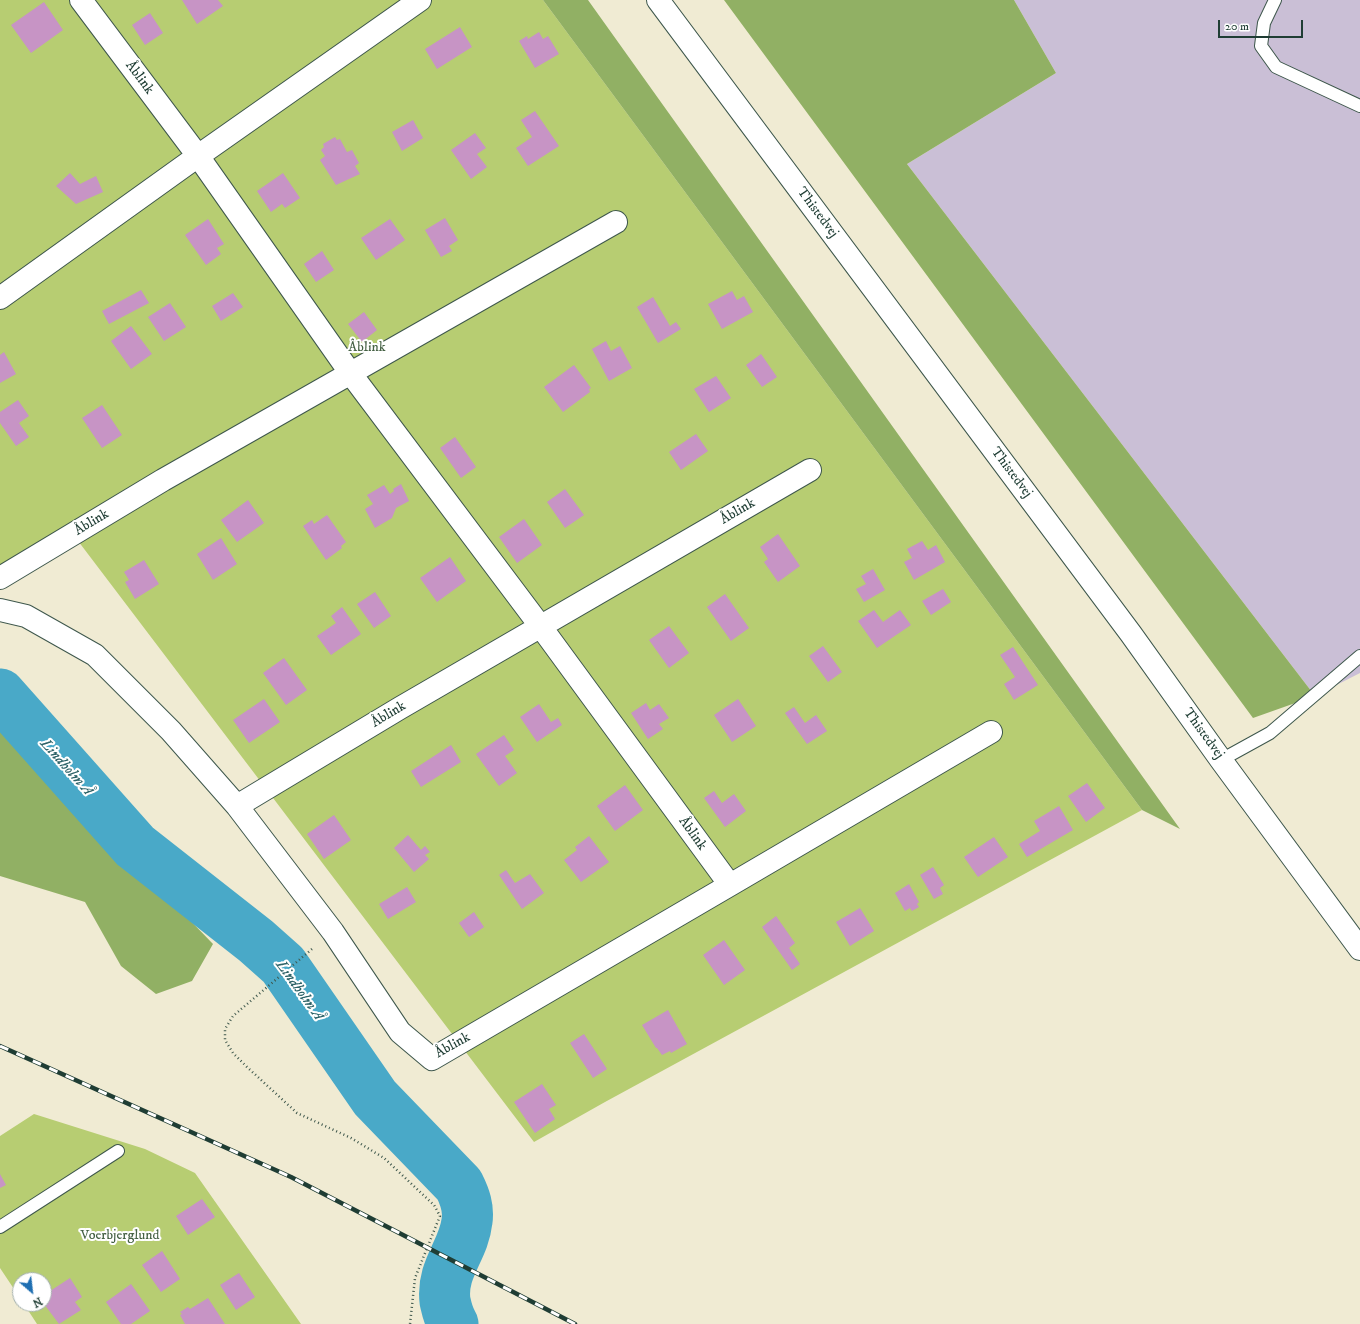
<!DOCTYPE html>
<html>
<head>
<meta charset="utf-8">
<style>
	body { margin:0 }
	#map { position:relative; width:1360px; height:1324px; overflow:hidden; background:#f0ebd3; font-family:"IM FELL DW Pica",serif }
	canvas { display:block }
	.north { position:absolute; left:12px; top:1272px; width:40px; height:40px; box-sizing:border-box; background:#fff; border:1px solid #a5b1ae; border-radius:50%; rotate:152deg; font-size:11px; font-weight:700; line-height:16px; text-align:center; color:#1f3d34 }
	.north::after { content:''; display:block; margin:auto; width:14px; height:18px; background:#1f6fb2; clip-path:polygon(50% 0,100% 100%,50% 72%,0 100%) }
	.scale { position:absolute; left:1218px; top:20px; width:85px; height:18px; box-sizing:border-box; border:2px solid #1f3d34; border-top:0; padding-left:5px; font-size:12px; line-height:14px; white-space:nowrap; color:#1f3d34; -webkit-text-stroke:3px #fff; paint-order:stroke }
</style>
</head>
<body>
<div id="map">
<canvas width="1360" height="1324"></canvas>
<div class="north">N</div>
<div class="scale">20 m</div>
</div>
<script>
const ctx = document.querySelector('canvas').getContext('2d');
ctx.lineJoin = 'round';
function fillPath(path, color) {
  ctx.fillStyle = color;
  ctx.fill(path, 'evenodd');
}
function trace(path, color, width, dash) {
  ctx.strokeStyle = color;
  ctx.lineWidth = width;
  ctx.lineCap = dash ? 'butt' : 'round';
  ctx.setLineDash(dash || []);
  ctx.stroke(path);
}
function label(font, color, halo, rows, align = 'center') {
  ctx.font = font + ' "IM FELL DW Pica",serif';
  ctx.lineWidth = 4;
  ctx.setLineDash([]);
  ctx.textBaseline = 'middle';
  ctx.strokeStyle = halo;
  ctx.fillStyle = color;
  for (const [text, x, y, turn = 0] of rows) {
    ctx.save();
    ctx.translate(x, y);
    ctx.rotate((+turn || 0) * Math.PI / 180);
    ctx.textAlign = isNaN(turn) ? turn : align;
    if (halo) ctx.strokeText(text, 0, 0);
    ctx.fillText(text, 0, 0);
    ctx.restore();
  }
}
const industrial = new Path2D(`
	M1014,0H1360V673L1315,696L907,164L1056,73Z`);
const green = new Path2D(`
	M0,0H543L1142,810L605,1102L534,1142L69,529L0,567Z
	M34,1114L145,1149L195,1173L301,1324H37L24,1304H44V1280H20V1298L0,1268V1136Z`);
const forest = new Path2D(`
	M543,0H588L1180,829L1142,810Z
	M724,0H1014L1056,73L907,164L1315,696L1253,718Z
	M0,724L213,944L192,981L156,994L121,966L85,902L0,876Z`);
const river = new Path2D(`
	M0,694L135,846L256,941L283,965L375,1098L459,1185C465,1197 469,1208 467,1221C464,1250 441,1269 445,1301C447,1310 448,1316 453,1324`);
const building = new Path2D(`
	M182,0H218L223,6L197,24Z
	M44,2L63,30L31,53L11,25Z
	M150,13L163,33L145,45L132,25Z
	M460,27L472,47L437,69L425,49Z
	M539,32L543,39L548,36L559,54L535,68L519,41L527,36L528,39Z
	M535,111L559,146L528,166L516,148L532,137L521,120Z
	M413,120L423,138L402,151L392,132Z
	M475,133L486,148L477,154L487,167L471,179L451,150Z
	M335,137L337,140L340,139L347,152L352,150L359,163L355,166L360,174L336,185L320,160L325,156L321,150L324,147L323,144Z
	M70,173L80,184L96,176L103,192L76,204L56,186Z
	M283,173L300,198L285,208L282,204L271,212L257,191Z
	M445,218L458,240L449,246L452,251L441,257L425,230Z
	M208,219L224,244L217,248L221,254L206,265L185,235Z
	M390,219L405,240L376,260L361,238Z
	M322,251L334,270L316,282L304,264Z
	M141,290L149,303L109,324L102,311Z
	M732,291L737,300L744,296L753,312L722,329L708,304Z
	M233,293L243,307L221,321L212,306Z
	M653,297L670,326L676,322L681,329L658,343L637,307Z
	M170,303L186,327L164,341L148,317Z
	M364,312L377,330L362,342L348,324Z
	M131,326L152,354L131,369L111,341Z
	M606,341L611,351L620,346L632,368L609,381L592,349Z
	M4,352L16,374L0,383V355Z
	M761,354L777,377L762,387L746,365Z
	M574,365L591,388L589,389L590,392L563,412L544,387Z
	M716,376L731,398L709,412L694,389Z
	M18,400L29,416L19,423L29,437L16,446L0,423V412Z
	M102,405L122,435L102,448L82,418Z
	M696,434L708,451L681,470L669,452Z
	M455,437L476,467L461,478L440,448Z
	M401,484L409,501L396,508L392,518L375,528L365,509L373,504L367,495L384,485L390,494L394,491L393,489Z
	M565,489L584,515L565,528L547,502Z
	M248,500L264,523L237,542L221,520Z
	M327,515L346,542L341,546L342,548L326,560L303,526L312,520L314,524Z
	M524,519L542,545L517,563L499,537Z
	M778,534L800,566L778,582L764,562L768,559L760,547Z
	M221,538L237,564L213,580L197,554Z
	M922,541L928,550L936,545L945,562L914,580L904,562L912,558L907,549Z
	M450,557L466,581L437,602L420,578Z
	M144,560L159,584L135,599L125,582L129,580L124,572Z
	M873,569L885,590L864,602L856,589L866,584L861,576Z
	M943,589L951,602L931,615L922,601Z
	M375,592L391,616L374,628L357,604Z
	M725,594L749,628L731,641L707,607Z
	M342,607L361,634L331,655L317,636L336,623L331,616Z
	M874,610L883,622L900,610L911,625L877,648L858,621Z
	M669,626L689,653L669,668L649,640Z
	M823,646L842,672L828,682L809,656Z
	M1013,647L1038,685L1014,700L1004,684L1015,677L1000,655Z
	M284,658L307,690L286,705L263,673Z
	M264,699L280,722L249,743L233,720Z
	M738,699L756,726L732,742L714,715Z
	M646,703L650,710L659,704L669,718L659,724L663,729L648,739L631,713Z
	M539,704L551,722L558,718L562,725L537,742L520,717Z
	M794,707L805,723L816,715L827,731L807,744L785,713Z
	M504,735L514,750L505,756L517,773L499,786L476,754Z
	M451,745L461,762L421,787L411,771Z
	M1087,783L1105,808L1086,822L1068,796Z
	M625,785L643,810L615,831L597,806Z
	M714,791L722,803L734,794L746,811L725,827L704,798Z
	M1059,806L1073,830L1027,857L1019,844L1040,831L1034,821Z
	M334,815L351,840L324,859L307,834Z
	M408,835L421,850L425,846L430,852L425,855L429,859L414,872L394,848Z
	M589,836L609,862L581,882L564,860L577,850L575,847Z
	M994,837L1008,857L978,877L964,857Z
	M933,867L944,885L940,888L943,894L934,899L920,875Z
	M506,870L515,883L530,874L544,893L522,909L499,875Z
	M909,884L919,902L917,904L919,907L912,911L910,908L905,911L895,893Z
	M407,887L416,902L388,919L379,904Z
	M860,908L874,931L850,946L836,922Z
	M474,912L484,927L469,937L459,923Z
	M776,916L795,943L789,948L800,964L792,970L762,927Z
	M724,940L745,970L724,985L703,955Z
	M668,1010L687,1044L671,1053L670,1051L662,1055L657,1048H656L642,1025Z
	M584,1034L607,1069L593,1078L570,1043Z
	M542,1084L556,1105L549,1109L555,1119L535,1133L514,1102Z
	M0,1174L6,1185L0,1188Z
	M202,1199L215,1217L188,1235L176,1216Z
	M162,1251L180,1279L161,1292L142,1265Z
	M239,1273L255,1297L236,1310L220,1285Z
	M70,1278L82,1297L75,1302L81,1310L59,1324L44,1304V1295Z
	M131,1284L150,1311L131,1324H121L106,1302Z
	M208,1298L225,1324H185L180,1315L182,1314L180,1312L188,1307L190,1309Z`);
const path = new Path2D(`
	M312,949L233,1016L225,1029V1040L233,1053L247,1067L297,1113L351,1138L384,1158L434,1205L440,1216L415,1278L410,1324`);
const service = new Path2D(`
	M1275,0L1264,23L1261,46L1276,67L1360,106
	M1221,760L1270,733L1360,656
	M0,1227L118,1151`);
const minor = new Path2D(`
	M0,298L198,156L420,0
	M0,578L163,480L616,222
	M0,610L26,616L95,655L171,731L237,806L333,932L400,1032L432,1059L730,885L541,627L351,374L198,156L81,0
	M237,806L400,708L810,470
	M730,885L991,732`);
const primary = new Path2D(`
	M658,0L1131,634L1221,760L1360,949`);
const rail = new Path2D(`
	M0,1046L291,1177L575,1324`);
const streetNames = [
	["Åblink",139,78,53],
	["Thistedvej",817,213,53],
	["Thistedvej",1011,473,53],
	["Åblink",738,512,-30],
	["Åblink",92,523,-31],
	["Åblink",389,715,-31],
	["Thistedvej",1203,734,54],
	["Åblink",692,834,54],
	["Åblink",453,1046,-29]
];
const parkNames = [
	["Åblink",367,348],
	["Voerbjerglund",120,1236]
];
const waterNames = [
	["Lindholm Å",66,768,48],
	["Lindholm Å",299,991,54]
];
fillPath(industrial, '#cabfd6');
fillPath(green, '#b7cd72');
fillPath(forest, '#91b064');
trace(river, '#49a9c8', 51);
fillPath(building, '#c794c5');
trace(service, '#3e574c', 14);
trace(minor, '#3e574c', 24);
trace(primary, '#3e574c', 24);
trace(path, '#3e574c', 2.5, [1, 3]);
trace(service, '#fff', 12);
trace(minor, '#fff', 22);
trace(primary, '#fff', 22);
trace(rail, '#1f3d34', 4.5);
trace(rail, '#fff', 3, [9]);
label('14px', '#1f3d34', '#fff', streetNames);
label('14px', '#456144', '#fff', parkNames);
label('italic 15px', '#2e6368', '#fff', waterNames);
</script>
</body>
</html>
